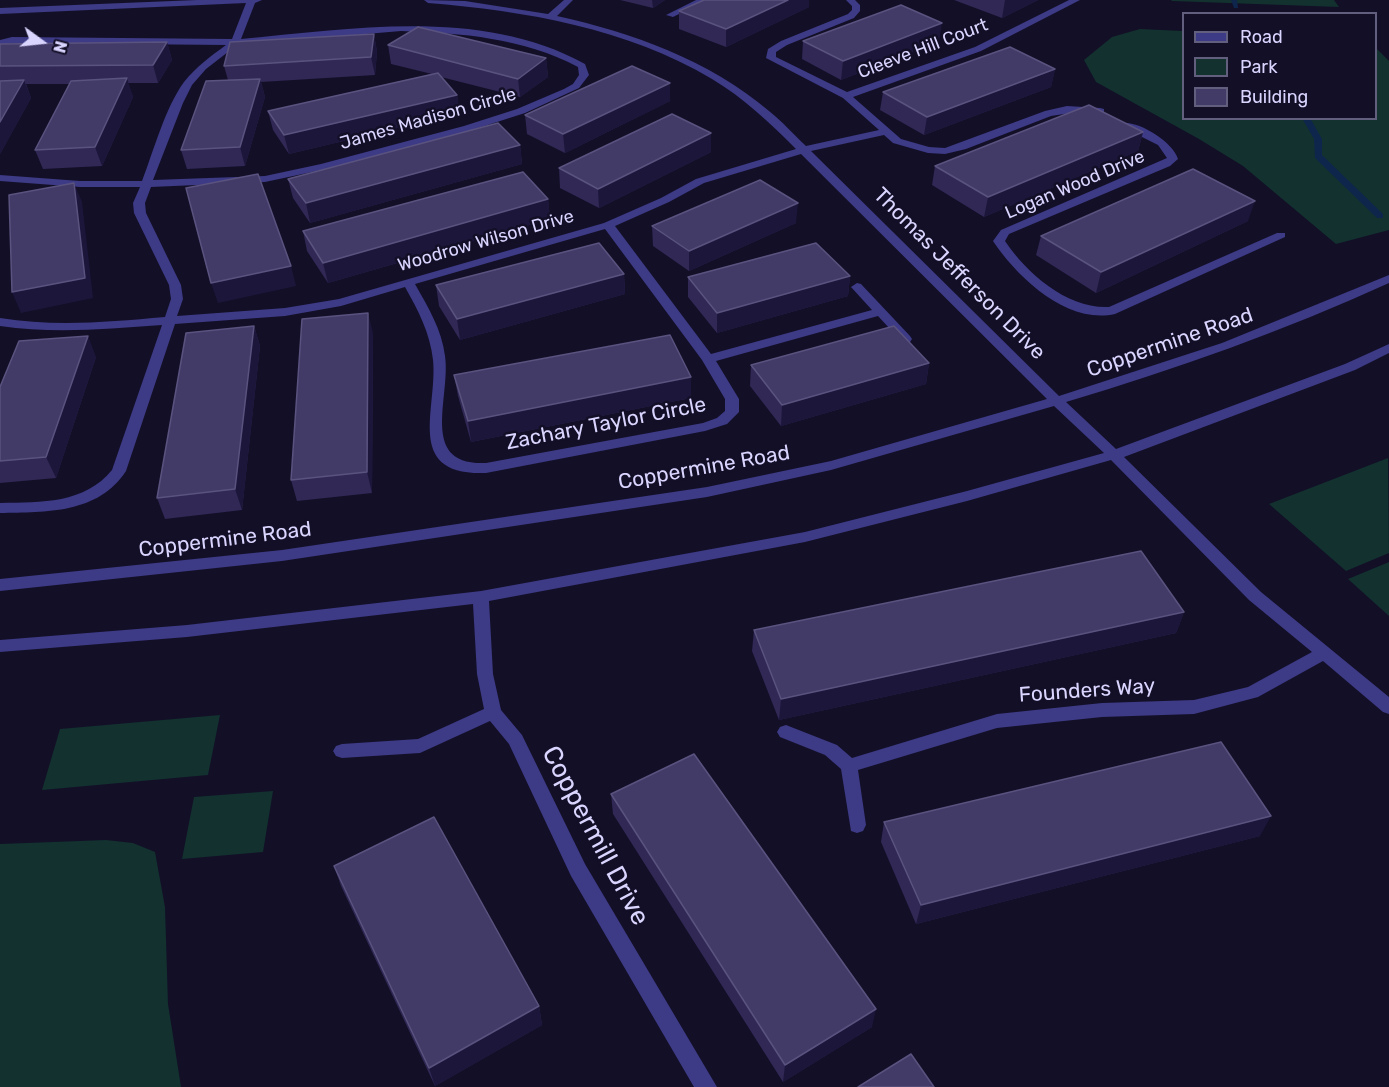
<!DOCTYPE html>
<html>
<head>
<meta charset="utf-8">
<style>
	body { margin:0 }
	#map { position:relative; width:1389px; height:1087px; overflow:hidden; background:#130f27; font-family:Rubik,sans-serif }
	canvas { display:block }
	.legend { position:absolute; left:1182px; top:12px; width:195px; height:108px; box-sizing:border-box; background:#130f27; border:2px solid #625e7d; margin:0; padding:8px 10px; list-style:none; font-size:18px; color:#d9d5ff }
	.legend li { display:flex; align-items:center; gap:12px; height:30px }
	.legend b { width:30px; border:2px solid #625e7d }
	.north { position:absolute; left:12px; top:12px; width:60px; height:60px; -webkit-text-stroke:4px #130f27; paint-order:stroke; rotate:105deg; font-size:16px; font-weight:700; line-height:24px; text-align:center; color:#d9d5ff }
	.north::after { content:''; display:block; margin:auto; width:21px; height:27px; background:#d9d5ff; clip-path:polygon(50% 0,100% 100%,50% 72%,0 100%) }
</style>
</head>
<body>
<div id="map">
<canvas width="1389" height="1087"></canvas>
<ul class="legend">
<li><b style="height:8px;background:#3d3a86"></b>Road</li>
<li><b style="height:16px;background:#12312f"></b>Park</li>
<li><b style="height:16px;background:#433b67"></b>Building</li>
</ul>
<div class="north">N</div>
</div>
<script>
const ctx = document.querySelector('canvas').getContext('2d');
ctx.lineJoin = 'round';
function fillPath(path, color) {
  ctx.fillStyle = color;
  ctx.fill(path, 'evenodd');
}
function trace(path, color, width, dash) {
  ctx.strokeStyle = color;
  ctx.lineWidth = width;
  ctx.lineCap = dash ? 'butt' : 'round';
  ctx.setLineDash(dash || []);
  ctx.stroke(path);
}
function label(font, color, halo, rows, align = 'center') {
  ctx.font = font + ' Rubik,sans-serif';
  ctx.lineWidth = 5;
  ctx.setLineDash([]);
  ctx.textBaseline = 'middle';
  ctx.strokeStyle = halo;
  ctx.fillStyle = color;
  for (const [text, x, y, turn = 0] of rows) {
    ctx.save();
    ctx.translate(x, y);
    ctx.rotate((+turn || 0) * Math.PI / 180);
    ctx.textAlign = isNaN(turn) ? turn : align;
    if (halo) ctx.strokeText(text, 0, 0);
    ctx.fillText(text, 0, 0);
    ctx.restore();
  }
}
const green = new Path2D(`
	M1171,0H1334L1339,7L1172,1Z
	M1140,29L1183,31L1184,118H1376V48L1389,61V230L1336,244L1243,166L1199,139L1096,82L1084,60L1112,37Z
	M1388,458L1389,553L1346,571L1269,504Z
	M1389,562V616L1348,579Z
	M220,715L208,775L42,790L60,729Z
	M273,791L263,852L182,859L194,797Z
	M106,840L133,843L155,852L165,907L168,1004L181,1087H0V844Z`);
const stream = new Path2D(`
	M1231,0H1237L1238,8H1234Z
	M1302,118H1310L1322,139V155L1383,214V218H1377L1315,158L1314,139Z`);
const minor = new Path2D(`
	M197,0H262L255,3L241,39C354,29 481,7 585,64L589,75L579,88L525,113L472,130L326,169L265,182L151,187L145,203L146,213L181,285L183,299L177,316L285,308L339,299L604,223L661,198L696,179L796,149C770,123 744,98 712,79C627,28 525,11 428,3L424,0L465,1L548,14L564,0H573L557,16C633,33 709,60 769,111C782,121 794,135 806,146L879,130L843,98L766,58L768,49L781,41L848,14L852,10V6L846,0H855L860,5V11L854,18L787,45L776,52V57L847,92L975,47L1069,0H1080L981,51L853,97L901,139L929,147L945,148L1045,111L1067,106L1100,108L1104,109V113L1084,111L1051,116L966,149L945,154L928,153L893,143L884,135L811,151L1059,396L1222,343L1389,275V283C1284,331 1176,369 1066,402L1116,449L1345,364L1389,344V353L1355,370L1124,457L1261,592L1389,697V714L1383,712L1323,661L1258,697L1194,714L1102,717L997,728L858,770L866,825L863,831L857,833L851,831L841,769L825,755L780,737L777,732L780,727L786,725L837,745L852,758L997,714L1102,703L1194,700L1248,687L1312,652L1249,600L1111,460L967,501L805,542L489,601L493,674L501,710L522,735L585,864L717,1087H694L571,876L509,744L490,721L420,753L342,758L336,756L333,751L336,746L342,744L418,739L484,709L477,674L473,604L187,637L0,652V640L187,625L481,591L805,532L967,491L1104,453L1054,406L831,470L707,497L282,561L0,591V579L282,550L707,487L831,461L1047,399L801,154L704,183L669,202L615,226L711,354L872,310L851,287L857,283L861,284L910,336L912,339L910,342H902L878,316L716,361L739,399V412L727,424L705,431L486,473C403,476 438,409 433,360C430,333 418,310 405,287L341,306L285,316L175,324L126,471C98,514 46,512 0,513V503C42,502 84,504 112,470L162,325C107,329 54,334 0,326V318C55,327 109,322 165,317L171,299L169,285L134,213L133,203L140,187H80L0,181V175L80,181H142C154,150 165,108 184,82C196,67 211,56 226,45L12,43L0,46V40L12,37L232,39L246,3L0,14V8ZM401,31C461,33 524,38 578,67L579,75L573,84L564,89L517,109L464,126L321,164L265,176L153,180L183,103L192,85L206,69L237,45ZM605,229L702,360L725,399V411L717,418L703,423L486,463C418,466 451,398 445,356C442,330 428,307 415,284Z
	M696,0H707L673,17L666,15Z
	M1122,123C1139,121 1173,142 1178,159L1170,166L1009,234L1005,241C1027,274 1068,309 1109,307L1277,233H1285V237L1115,314C1067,325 1017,277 993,241L1001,230L1167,158L1158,145L1122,127Z`);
const wall = new Path2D(`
	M620,0H665L653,8Z
	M954,0H1038L1002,18Z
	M809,7L726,47L679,29V11Z
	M374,34L377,52L375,75L261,82L265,97L245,166L187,169L181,150L228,80L224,66Z
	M803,41H939L841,80L802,59Z
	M167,42L172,60L158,83H128L133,97L102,166L43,169L35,150L69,84H26L31,98L0,154V44Z
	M388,45L546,58L548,77L520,97L441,77L457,95L460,113L289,154L273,130L268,111L432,74L391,64Z
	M1055,69L1051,87L924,135L880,110L883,92Z
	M670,83V101L565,153L527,134L525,115Z
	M1143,132L1138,151L984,217L932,185L935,166Z
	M520,145L522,164L310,223L293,198L288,179Z
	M711,152L599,208L560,188L559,168Z
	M548,199L550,219L328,283L307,251L303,231Z
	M1248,221L1096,293L1036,255L1041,236Z
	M796,223L689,271L653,246L652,226Z
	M624,274L625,294L460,340L439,306L436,285Z
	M850,276L848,296L717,333L688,297V277Z
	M254,326L260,346L242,510L165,519L157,498Z
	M373,333L372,493L297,501L291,480Z
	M96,357L56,478L0,483V387Z
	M929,363L926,384L781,426L750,386L751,365Z
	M454,375L691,377V398L471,442L458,396Z
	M1184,612L1176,633L779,720L752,651L754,630Z
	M611,794L872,1027L783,1082L613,814Z
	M884,822L1260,836L916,924L881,842Z
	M334,866L539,1006L542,1025L435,1086L341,886Z`);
const shadedWall = new Path2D(`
	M652,0H665L653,8Z
	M788,0H809V7L726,47V29Z
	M1005,0H1038L1002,18Z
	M942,23L939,41L841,80L843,61Z
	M374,34L377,52L375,75L371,57Z
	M167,42L172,60L158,83L153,65Z
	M546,58L548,77L520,97L518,79Z
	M1055,69L1051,87L924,135L927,117Z
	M127,78L133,97L102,166L95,147Z
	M260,79L265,97L245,166L240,147Z
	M24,80L31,98L0,154V122Z
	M670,83V101L565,153L563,134Z
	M457,95L460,113L289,154L284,135Z
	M1143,132L1138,151L984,217L988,197Z
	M711,133V152L599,208L598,189Z
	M520,145L522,164L310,223L306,203Z
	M74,183L82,202L93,298L21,313L12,292Z
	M548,199L550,219L328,283L323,263Z
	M1255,201L1248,221L1096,293L1101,272Z
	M798,203L796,223L689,271V251Z
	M291,266L296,286L218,303L211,283Z
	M624,274L625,294L460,340L457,319Z
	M850,276L848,296L717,333V313Z
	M368,313L373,333L372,493L367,472Z
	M254,326L260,346L242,510L235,489Z
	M88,336L96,357L56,478L46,457Z
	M929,363L926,384L781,426L782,405Z
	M691,377V398L471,442L468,421Z
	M1184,612L1176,633L779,720L781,699Z
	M1271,816L1260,836L916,924L921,905Z
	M539,1006L542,1025L435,1086L429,1068Z
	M876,1009L872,1027L783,1082L785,1065Z`);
const building = new Path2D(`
	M704,0H788L726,29L679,11Z
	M901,5L942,23L843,61L803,41Z
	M418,27L546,58L518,79L388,45Z
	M374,34L371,57L224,66L230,42Z
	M167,42L153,65L0,66V44Z
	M1010,47L1055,69L927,117L883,92Z
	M632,66L670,83L563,134L525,115Z
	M438,73L457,95L284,135L268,111Z
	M127,78L95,147L35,150L71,81Z
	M260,79L240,147L181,150L206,81Z
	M24,80L0,122V81Z
	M1089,105L1143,132L988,197L935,166Z
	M672,114L711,133L598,189L559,168Z
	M498,123L520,145L306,203L288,179Z
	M1193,169L1255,201L1101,272L1041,236Z
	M523,172L548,199L323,263L303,231Z
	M258,174L291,266L211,283L186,188Z
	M760,180L798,203L689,251L652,226Z
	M74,183L85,278L12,292L9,195Z
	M599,243L624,274L457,319L436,285Z
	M816,243L850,276L717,313L688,277Z
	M368,313L367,472L291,480L302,319Z
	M254,326L235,489L157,498L186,333Z
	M894,326L929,363L782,405L751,365Z
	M670,335L691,377L468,421L454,375Z
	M88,336L46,457L0,461V387L19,341Z
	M1141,551L1184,612L781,699L754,630Z
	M1221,742L1271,816L921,905L884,822Z
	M694,754L876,1009L785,1065L611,794Z
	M434,817L539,1006L429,1068L334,866Z
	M911,1054L934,1087H858Z`);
const farStreetnames = [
	["Cleeve Hill Court",923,49,-21],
	["James Madison Circle",428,119,-16],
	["Logan Wood Drive",1075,185,-23],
	["Woodrow Wilson Drive",486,241,-16]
];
const streetNames = [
	["Thomas Jefferson Drive",959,274,45],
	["Coppermine Road",1170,343,-19],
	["Zachary Taylor Circle",606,424,-11],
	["Coppermine Road",704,468,-10],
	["Coppermine Road",225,540,-7],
	["Founders Way",1087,691,-4]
];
const nearStreetnames = [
	["Coppermill Drive",595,836,62]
];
fillPath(green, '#12312f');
fillPath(stream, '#0e264c');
fillPath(minor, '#3d3a86');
fillPath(wall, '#312855');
fillPath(shadedWall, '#1d163b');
fillPath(building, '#433b67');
trace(building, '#5a537f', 1.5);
label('18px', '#d9d5ff', '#130f27', farStreetnames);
label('21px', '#d9d5ff', '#130f27', streetNames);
label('26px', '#d9d5ff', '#130f27', nearStreetnames);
</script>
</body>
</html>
